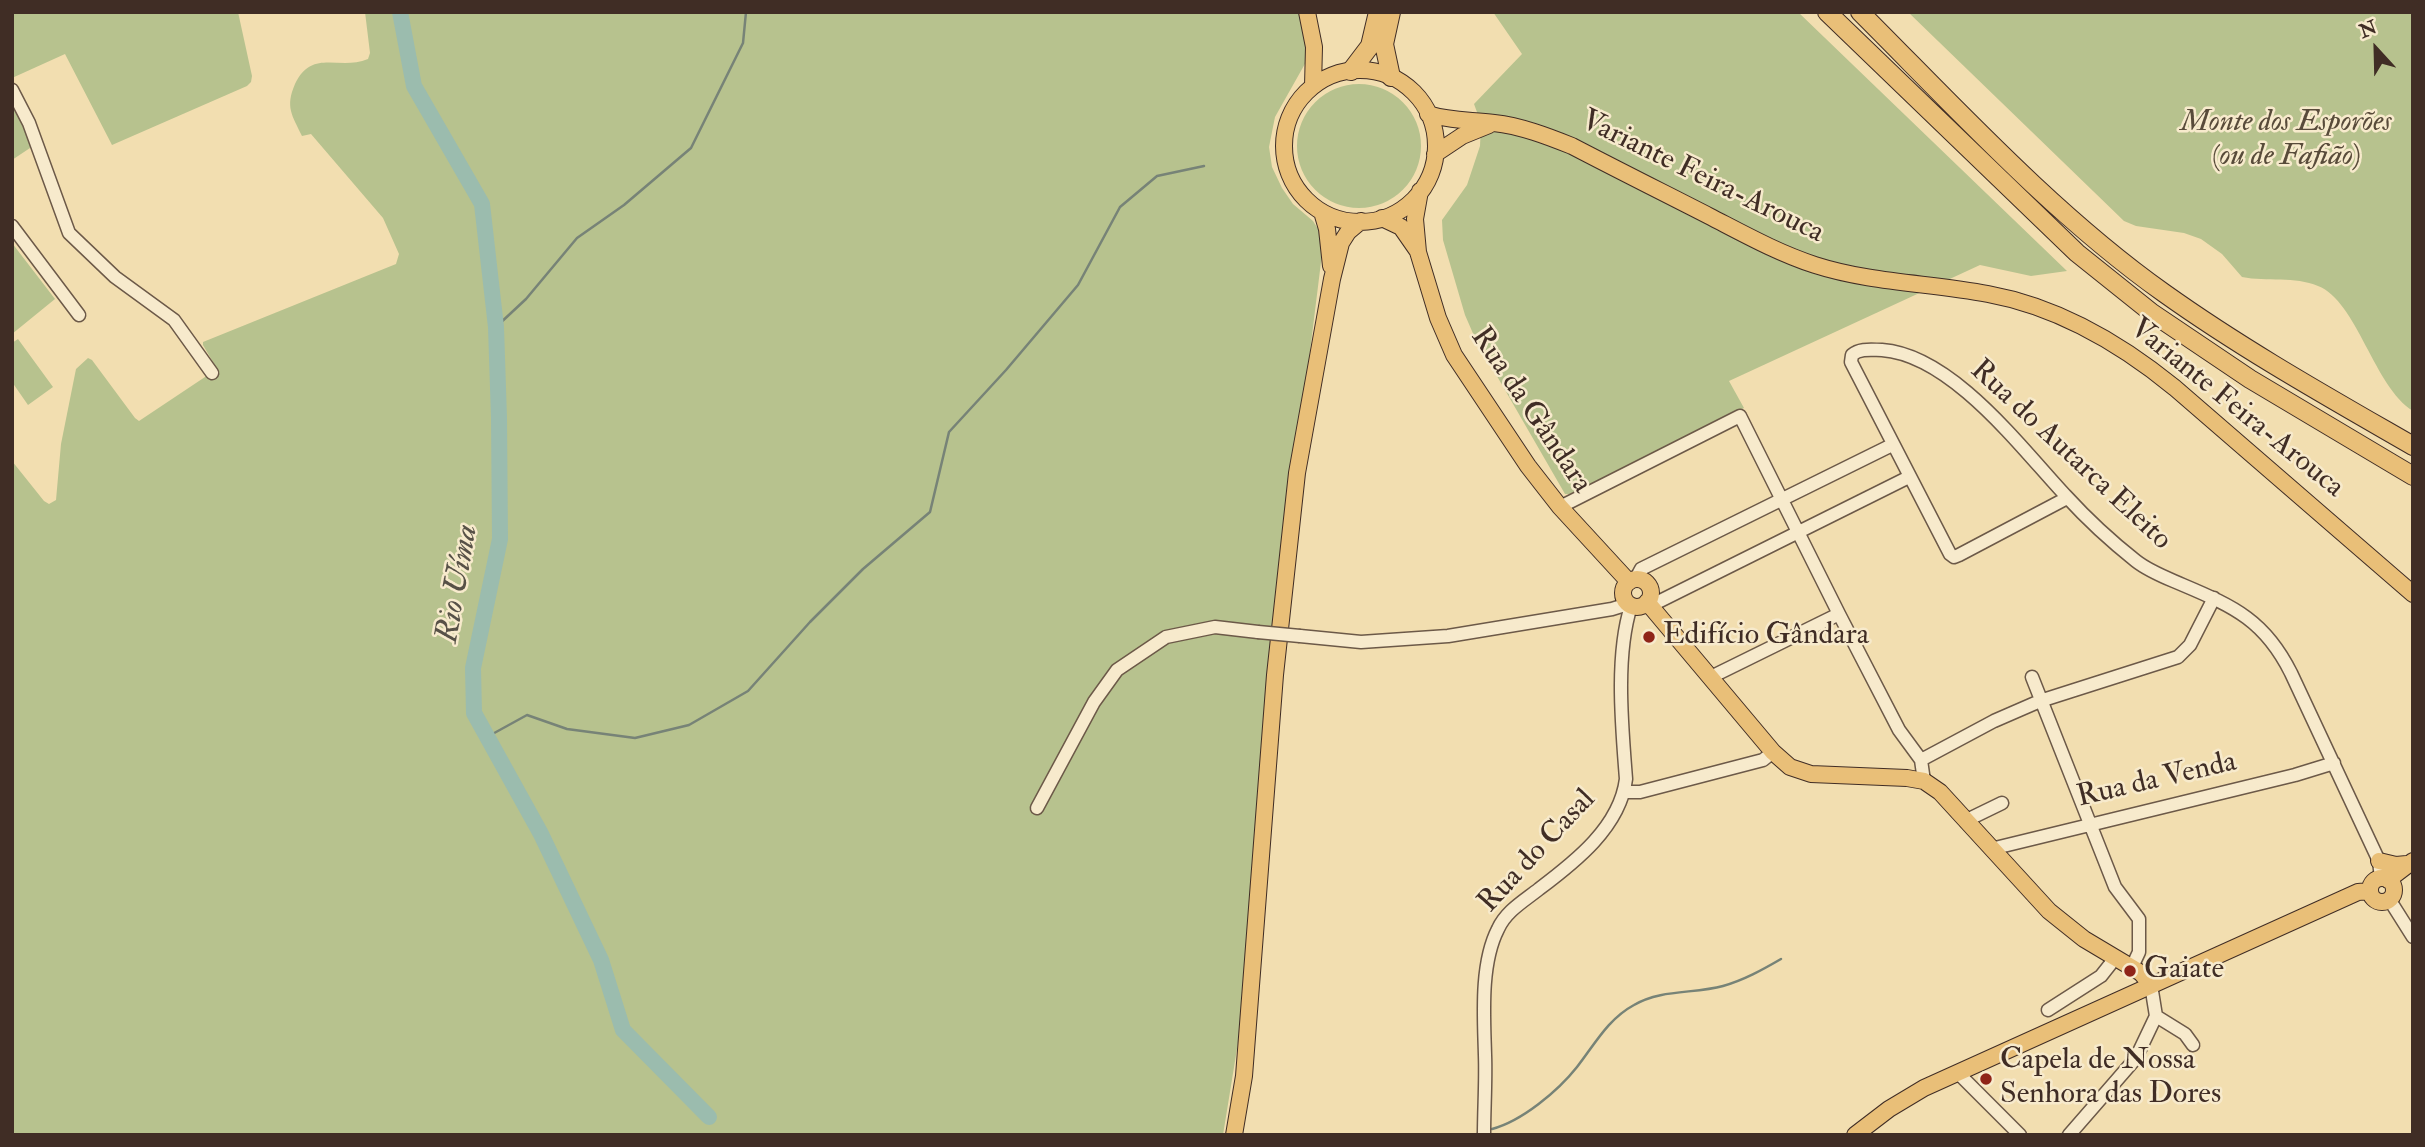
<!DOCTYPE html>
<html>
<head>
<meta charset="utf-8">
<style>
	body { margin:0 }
	#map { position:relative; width:2425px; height:1147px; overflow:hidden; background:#f2deb0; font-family:"IM FELL Double Pica",serif }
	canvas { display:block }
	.frame { position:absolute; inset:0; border:14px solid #402d25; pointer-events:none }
	.north { position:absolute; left:2341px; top:14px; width:70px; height:70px; -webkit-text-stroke:5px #f7eacc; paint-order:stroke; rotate:338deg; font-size:19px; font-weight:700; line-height:28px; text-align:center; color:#402d25 }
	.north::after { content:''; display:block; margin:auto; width:24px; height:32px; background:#402d25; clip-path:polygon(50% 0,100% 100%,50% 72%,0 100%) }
</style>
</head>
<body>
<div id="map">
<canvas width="2425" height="1147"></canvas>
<div class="frame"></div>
<div class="north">N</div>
</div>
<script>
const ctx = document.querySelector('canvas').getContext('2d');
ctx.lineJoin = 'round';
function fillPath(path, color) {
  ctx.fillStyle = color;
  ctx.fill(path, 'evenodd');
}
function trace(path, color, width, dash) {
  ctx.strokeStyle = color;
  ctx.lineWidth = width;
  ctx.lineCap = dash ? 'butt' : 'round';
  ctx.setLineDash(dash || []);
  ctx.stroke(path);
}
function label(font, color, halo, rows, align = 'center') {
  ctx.font = font + ' "IM FELL Double Pica",serif';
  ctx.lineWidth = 5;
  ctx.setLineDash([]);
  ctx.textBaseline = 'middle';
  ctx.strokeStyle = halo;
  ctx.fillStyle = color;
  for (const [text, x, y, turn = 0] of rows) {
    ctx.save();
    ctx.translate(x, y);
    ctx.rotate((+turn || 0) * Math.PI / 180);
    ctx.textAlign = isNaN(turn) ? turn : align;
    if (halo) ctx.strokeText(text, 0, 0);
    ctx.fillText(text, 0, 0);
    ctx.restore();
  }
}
const green = new Path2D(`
	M12,12H238L252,76L251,82L247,86L112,145L65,54L12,78Z
	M365,12H1300L1307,44L1306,62L1275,117L1269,147L1272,167L1282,188L1293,204L1313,221L1320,232L1322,254L1276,627L1241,1024L1223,1135H12V461L44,501L49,504L56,500L61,444L76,369L88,358L92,360L135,418L139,421L217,369L203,345V342L396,264L399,254L383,218L311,134L302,136C292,115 285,107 295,84C312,48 339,71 368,59L370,53Z
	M1493,12H1798L2067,271L2031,276L1980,265L1729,381L1744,408L1570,494H1565L1475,338L1465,315L1443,240L1442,220L1467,185L1480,146L1481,123L1474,104L1522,54Z
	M1908,12H2413V411C2374,387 2357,301 2318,286C2295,276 2267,282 2242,277L2222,254L2201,239L2184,233L2136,226L2124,221Z
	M1297 146a62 62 0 1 1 124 0a62 62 0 1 1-124 0Z
	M12,96L33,146L12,160Z
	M12,243L55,299L12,334Z
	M18,339L53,387L28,405L12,382V343Z`);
const stream = new Path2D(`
	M496,327L526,299L577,238L624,205L691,148L743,43L746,12
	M487,737L527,715L567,729L635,738L689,725L748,691L810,622L863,569L930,512L949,432L1006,370L1078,285L1120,207L1157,176L1204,166
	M1492,1129C1522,1121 1558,1091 1577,1067C1595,1044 1608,1019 1634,1005C1661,989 1694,994 1723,986C1744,980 1762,970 1781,959
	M1473,1135L1477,1134`);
const river = new Path2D(`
	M400,12L414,86L482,204L496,327L499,418L500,539L473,668L474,713L541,834L601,960L623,1030L709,1117`);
const minor = new Path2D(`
	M12,90L29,123L69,233L115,277L174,320L212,373
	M12,226L79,315
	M2067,498L1959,555L1954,557L1950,554L1851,362L1852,355C1860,348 1872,350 1882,350C1952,355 2021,448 2066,496C2087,519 2112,542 2136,561C2150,572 2167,578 2183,585C2235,607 2265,621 2291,673L2379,861L2381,878
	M1560,507L1740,416L1839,614L1899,730L1921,760L1924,781
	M1635,580L1641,569L1892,445
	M1649,599L1658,602L1909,477
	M1300,636L1361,642L1448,636L1612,609L1628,604
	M1711,677L1839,614
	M2032,677L2115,887L2139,919V952L2132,967
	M1921,760L1994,721L2040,701L2178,657L2190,645L2214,598
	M1624,792H1640L1763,760L1773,752
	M1037,808L1094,702L1117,670L1166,637L1215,627L1258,632
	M1965,821L2002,803
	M1991,849L2295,775L2334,763
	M2389,899L2413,937
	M2048,1010L2101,976L2116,957
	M2156,1016L2185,1034L2193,1045
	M1958,1073L2020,1135
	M1484,1135C1484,1108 1486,1081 1485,1055C1484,1017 1480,964 1498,929C1506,911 1524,901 1539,889C1575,862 1620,827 1626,779C1622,727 1615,656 1631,606
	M2069,1135L2136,1058L2156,1016L2151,985`);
const major = new Path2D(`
	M1307,12L1314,47L1313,86
	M1284 146a76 76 0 1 1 152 0a76 76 0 1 1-152 0Z
	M1428,114C1450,121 1471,120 1494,123C1521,126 1547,136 1572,146C1618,170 1664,193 1709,216C1744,234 1778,253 1815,265C1871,283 1931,283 1988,294C2059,307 2120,343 2175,388L2413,594
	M1435,154L1462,136L1489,125
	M1420,191L1415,219L1418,252L1438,318L1454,355L1528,466L1560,507L1629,582
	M1322,212L1327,229L1331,266
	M1382,218L1401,227L1417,250
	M1623 593a14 14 0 1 1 28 0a14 14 0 1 1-28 0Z
	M1647,602L1773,752L1790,767L1811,774L1907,778L1924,781L1940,792L2049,911L2084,939L2141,973L2151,985
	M2379,861L2396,865L2407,864
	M2370 890a12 12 0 1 1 24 0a12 12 0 1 1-24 0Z
	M2388,880L2413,861
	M1234,1135L1244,1076L1275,675L1297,473L1332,279L1341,243L1348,232L1361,221
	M1855,1135L1889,1109L1924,1088L2358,892L2370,891`);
const highway = new Path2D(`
	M1391,12L1384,44L1391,77
	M1827,12L2077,253L2152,313L2250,379L2413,476
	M1860,12C1955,107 2055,216 2164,293C2244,350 2328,397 2413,446
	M1351,71L1370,46L1378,12`);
const minorBridge = new Path2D(`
	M1258,632L1300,636`);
const markers = [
	[1649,637,7,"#8f2418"],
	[2130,971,7,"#8f2418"],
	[1986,1079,7,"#8f2418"]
];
const parkNames = [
	["Monte dos Esporões",2286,124],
	["(ou de Fafião)",2286,158]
];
const streetNames = [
	["Variante Feira-Arouca",1702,178,26],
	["Variante Feira-Arouca",2236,409,39],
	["Rua da Gândara",1530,411,56],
	["Rua do Autarca Eleito",2070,456,43],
	["Rua da Venda",2157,781,-13],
	["Rua do Casal",1538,852,-47]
];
const poiNames = [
	["Edifício Gândara",1663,637],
	["Gaiate",2144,971],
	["Capela de Nossa",2000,1062],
	["Senhora das Dores",2000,1096]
];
const waterNames = [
	["Rio Uíma",459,584,-80]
];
fillPath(green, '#b7c28e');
trace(stream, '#778377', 2.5);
trace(river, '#9bbcae', 16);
trace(minor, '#6c5948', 15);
trace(major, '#402d25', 18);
trace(highway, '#402d25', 20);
trace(minor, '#f7eacc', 12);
trace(major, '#e9bf78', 16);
trace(highway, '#e9bf78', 18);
trace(minorBridge, '#6c5948', 15, []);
trace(minorBridge, '#f7eacc', 12);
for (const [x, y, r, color] of markers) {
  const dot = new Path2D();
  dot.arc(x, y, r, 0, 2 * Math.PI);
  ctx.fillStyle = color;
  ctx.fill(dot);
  trace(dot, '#f7eacc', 2.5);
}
label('italic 30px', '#584b3a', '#f7eacc', parkNames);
label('30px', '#402d25', '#f7eacc', streetNames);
label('30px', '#402d25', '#f7eacc', poiNames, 'left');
label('italic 32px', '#575147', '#f7eacc', waterNames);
</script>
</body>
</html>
